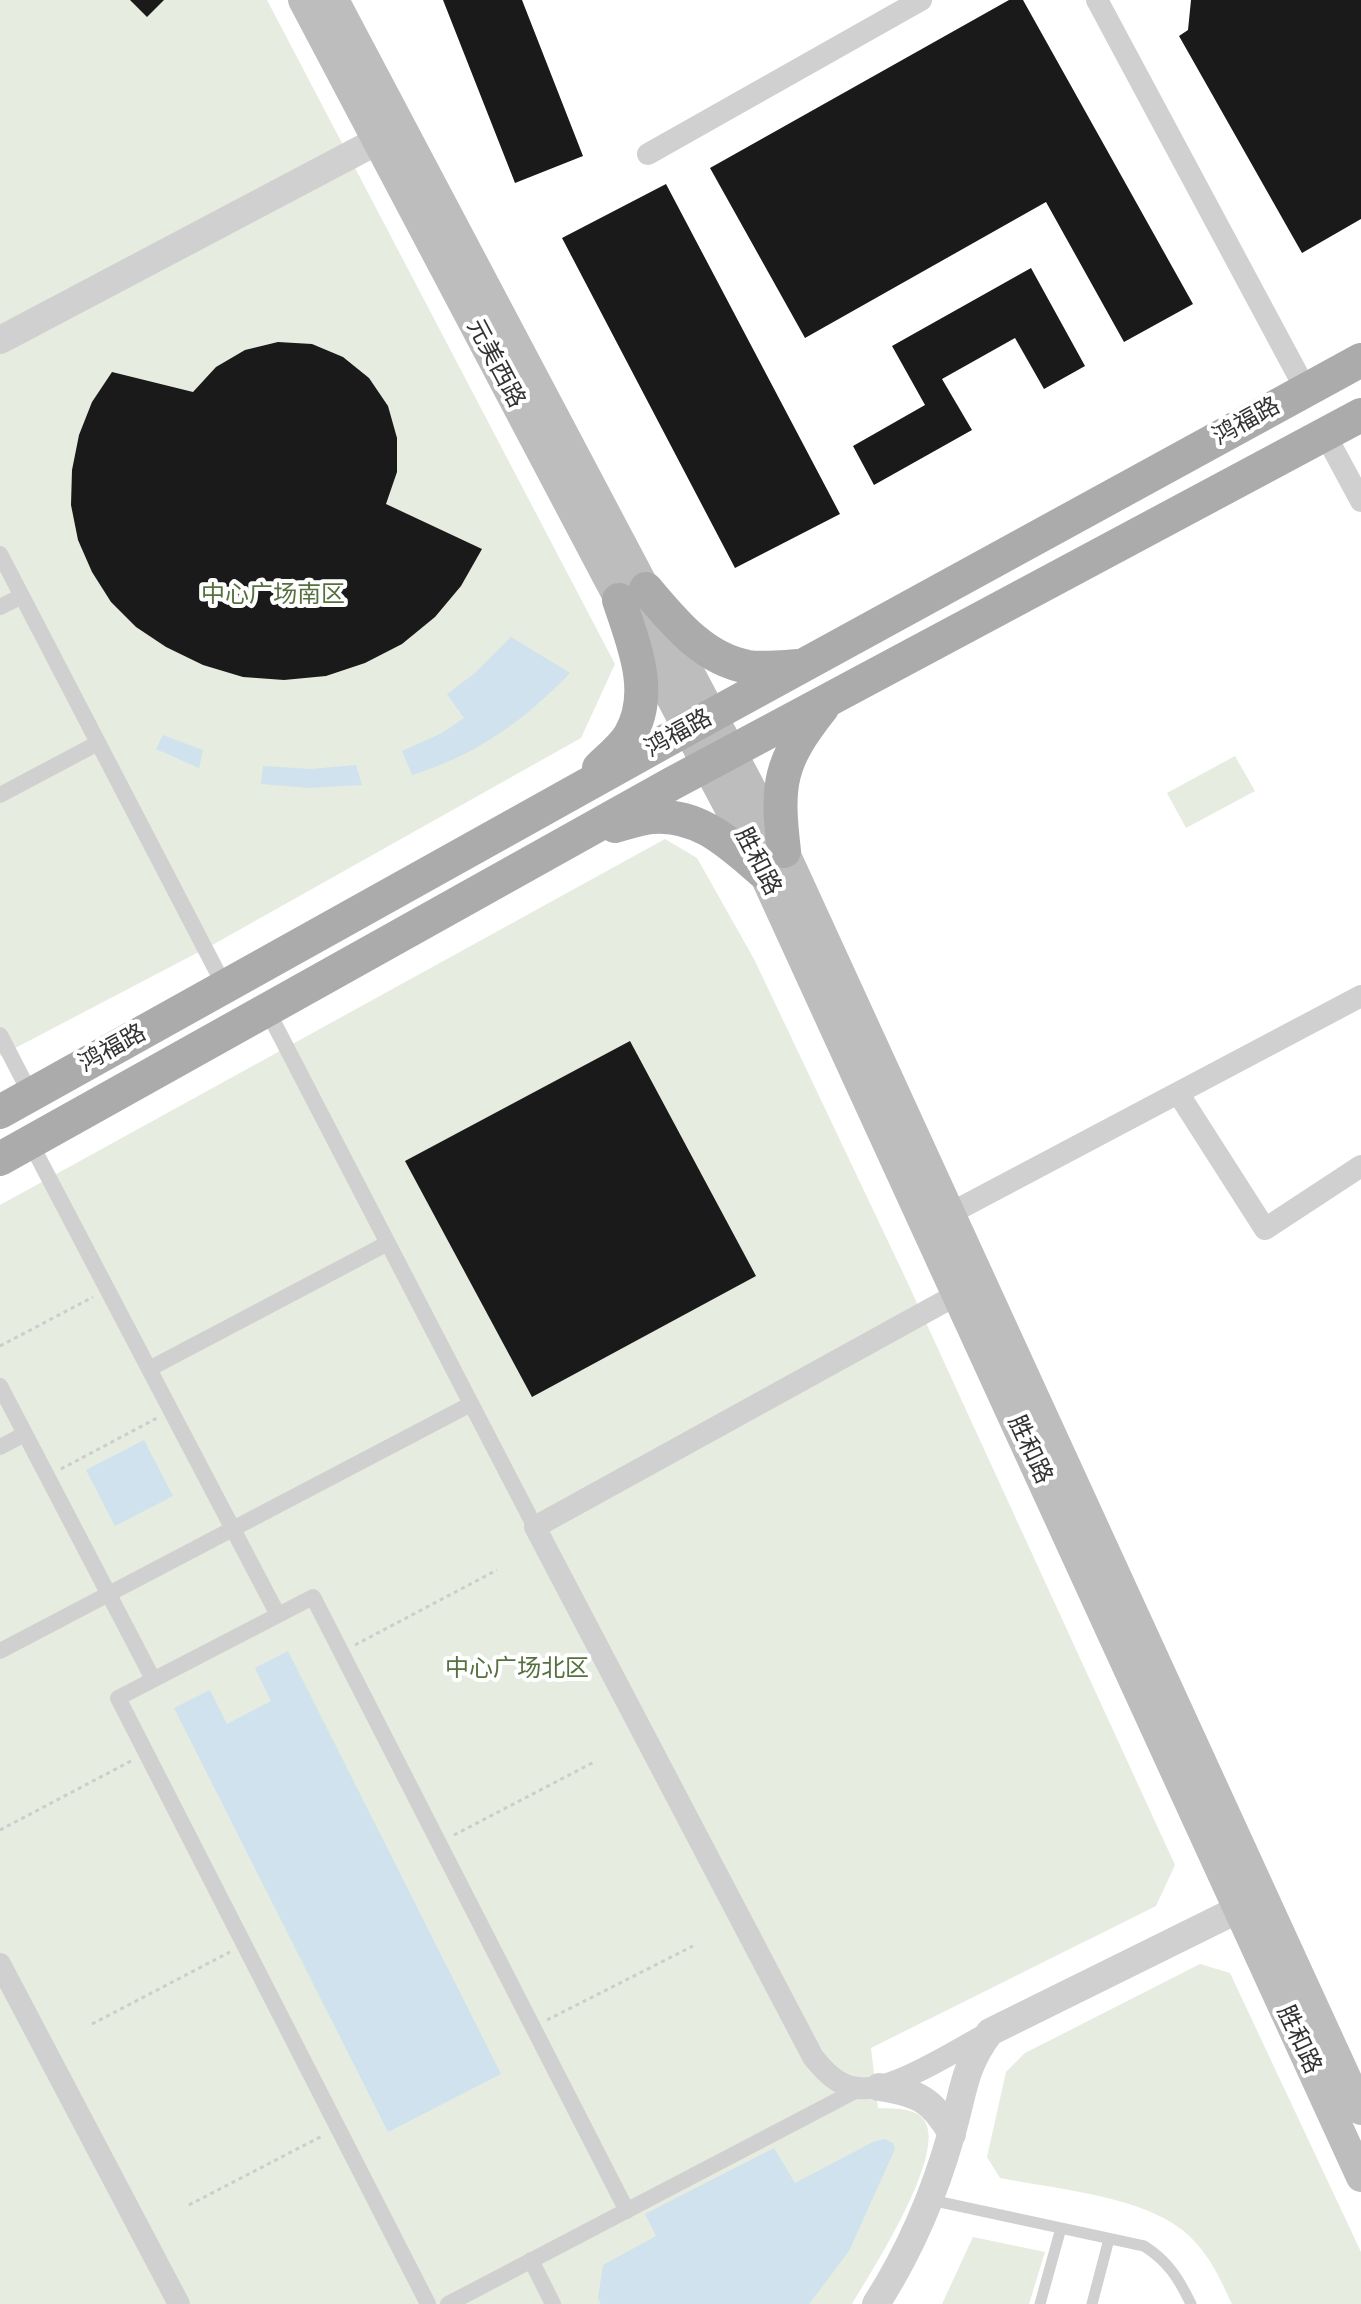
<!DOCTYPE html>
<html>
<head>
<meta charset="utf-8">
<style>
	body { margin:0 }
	canvas { display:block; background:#fff }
</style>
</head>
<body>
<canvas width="1361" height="2304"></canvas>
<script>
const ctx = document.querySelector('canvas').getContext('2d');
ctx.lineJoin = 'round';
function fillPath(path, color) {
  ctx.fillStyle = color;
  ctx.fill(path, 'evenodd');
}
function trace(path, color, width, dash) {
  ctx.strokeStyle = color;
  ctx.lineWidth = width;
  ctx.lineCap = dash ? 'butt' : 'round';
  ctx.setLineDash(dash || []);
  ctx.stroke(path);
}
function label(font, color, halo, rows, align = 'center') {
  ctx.font = font + ' "DejaVu Sans","Noto Sans SC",sans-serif';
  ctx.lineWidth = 8;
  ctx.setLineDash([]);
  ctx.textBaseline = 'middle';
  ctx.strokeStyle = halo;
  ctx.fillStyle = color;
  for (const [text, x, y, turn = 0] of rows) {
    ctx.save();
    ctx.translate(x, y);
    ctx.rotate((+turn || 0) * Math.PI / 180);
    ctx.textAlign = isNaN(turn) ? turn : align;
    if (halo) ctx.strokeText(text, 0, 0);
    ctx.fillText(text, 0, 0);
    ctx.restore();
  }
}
const green = new Path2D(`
	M0,0H267L615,664L581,738L214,944L0,1056Z
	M1235,756L1255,791L1186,828L1167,793Z
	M665,839L697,858L754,959L905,1277L1175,1865L1156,1906L871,2048L878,2108C893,2109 915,2107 924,2120C948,2153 871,2272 852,2304H0V1205Z
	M1200,1964L1230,1973L1361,2252V2304H1232C1220,2278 1208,2252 1186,2233C1144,2196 1055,2189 1000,2178L987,2157L1006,2072L1025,2053Z
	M973,2237L1045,2252L1029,2304H942Z`);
const water = new Path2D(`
	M511,637L570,673C525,720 475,756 412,775L402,751L442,733L464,718L447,694L475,673Z
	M163,735L203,750L199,768L156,749Z
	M356,765L362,785L309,788L261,784L263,766L311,769Z
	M144,1440L173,1496L115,1526L86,1470Z
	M288,1651L501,2074L388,2132L174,1708L210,1690L227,1724L271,1701L255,1668Z
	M884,2139L893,2143L895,2149L849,2251L809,2304H601L598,2298L603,2265L656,2236L645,2214L774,2148L795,2183L873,2142Z`);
const building = new Path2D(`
	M130,0H164L147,17Z
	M443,0H522L583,156L515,183Z
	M1009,0H1023L1193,304L1124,342L1046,202L805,338L710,168Z
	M1191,0H1361V219L1302,253L1179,36L1188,30Z
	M666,184L840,514L735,568L562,238Z
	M1031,268L1085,366L1044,389L1015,338L942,379L972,430L874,485L853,446L925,405L892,346Z
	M278,342L312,344L343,357L369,378L388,406L397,438V472L386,504L482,549L461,586L435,617L402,644L365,663L326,676L284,680L243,677L203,665L166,647L136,627L111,602L92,572L78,540L71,505L72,470L79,435L92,402L112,372L193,392L216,367L245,350Z
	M630,1041L756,1276L532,1397L405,1161Z`);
const path = new Path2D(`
	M0,1346L93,1297
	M61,1469L157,1418
	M355,1645L497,1570
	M0,1830L131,1761
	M454,1835L596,1761
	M547,2020L693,1946
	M92,2024L230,1952
	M189,2205L324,2135`);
const service = new Path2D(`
	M931,2200L1144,2246C1168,2261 1179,2279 1191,2304
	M1040,2304L1061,2228
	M1092,2304L1109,2239`);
const pedestrian = new Path2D(`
	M0,554L225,987
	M0,607L22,596
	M0,795L98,743
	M267,1010L535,1527
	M0,1035L31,1095
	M30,1142L278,1615
	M149,1369L388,1243
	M0,1386L153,1679
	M0,1447L25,1434
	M0,1651L471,1404
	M531,2260L553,2304
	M428,2304L118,1698L313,1597L627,2211
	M448,2304L859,2089`);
const minor = new Path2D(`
	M1097,0L1306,390
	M648,154L921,0
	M1326,436L1361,501
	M1178,1093L1265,1229L1361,1166
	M951,1213L1361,996
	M958,1294L535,1527L813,2057C825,2072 838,2086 858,2088C891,2093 958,2049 990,2032
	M0,1964L179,2304`);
const tertiary = new Path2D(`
	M0,340L377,141
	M879,2087C918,2093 932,2099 952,2134
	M876,2304C910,2251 934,2195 951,2135C964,2093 962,2069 990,2032L1257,1900`);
const secondary = new Path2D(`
	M303,0L763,872L1361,2177
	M334,0L784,851L1361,2110`);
const primary = new Path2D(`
	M646,589C673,621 703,659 748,667C764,669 782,667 798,666
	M599,768C609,758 623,747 630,735C655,692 633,643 619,600
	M615,826C627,823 640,818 652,817C699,813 730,844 763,872
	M784,851C776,784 779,762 822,708
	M0,1112L687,729L1361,360
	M0,1159L673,783L1361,415`);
const streetNames = [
	["元美西路",495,364,62],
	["鸿福路",1247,422,-29],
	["鸿福路",679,734,-29],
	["胜和路",757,862,63],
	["鸿福路",113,1049,-29],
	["胜和路",1029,1450,65],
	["胜和路",1298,2040,65]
];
const parkNames = [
	["中心广场南区",273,596],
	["中心广场北区",517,1670]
];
fillPath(green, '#e6ecdf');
fillPath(water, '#cfe2ee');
fillPath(building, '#1a1a1a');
trace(path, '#cdcdcd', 3, [4, 4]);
trace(service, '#d0d0d0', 11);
trace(pedestrian, '#d0d0d0', 16);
trace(minor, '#d0d0d0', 22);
trace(tertiary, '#d0d0d0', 28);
trace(secondary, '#bdbdbd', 30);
trace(primary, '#ababab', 34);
label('24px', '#333', '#fff', streetNames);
label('24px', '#56703f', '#fff', parkNames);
</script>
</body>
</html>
